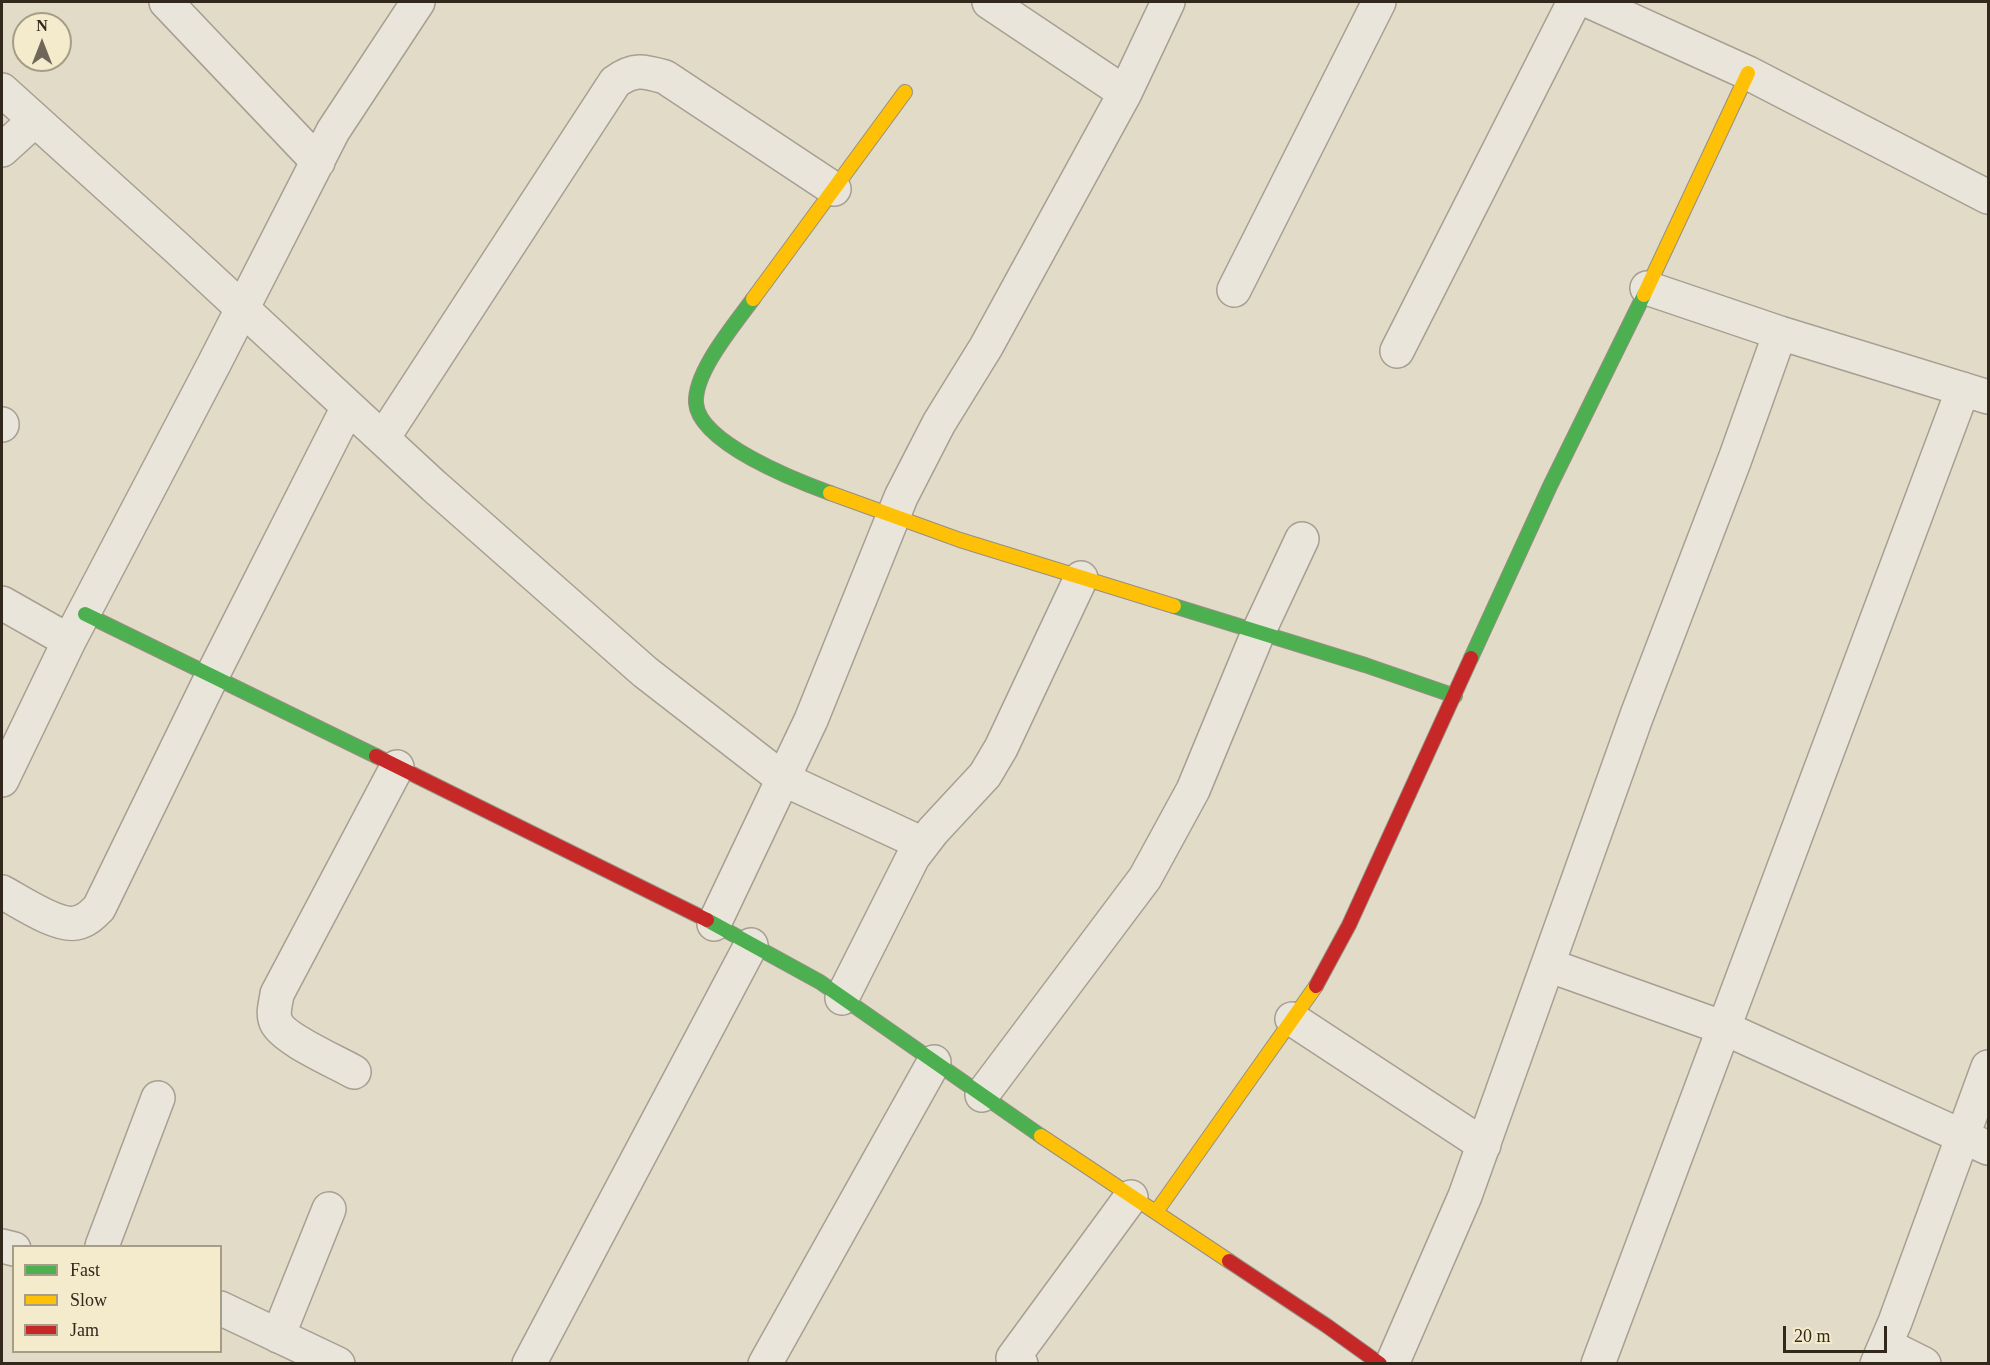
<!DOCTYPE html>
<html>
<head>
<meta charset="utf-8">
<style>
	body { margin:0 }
	#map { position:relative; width:1990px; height:1365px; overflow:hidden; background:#e2dbc8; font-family:"Times New Roman",serif }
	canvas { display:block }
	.frame { position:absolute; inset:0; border:3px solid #33281c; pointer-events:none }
	.legend { position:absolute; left:12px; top:1245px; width:210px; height:108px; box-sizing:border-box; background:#f4ebcd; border:2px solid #a79d86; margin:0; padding:8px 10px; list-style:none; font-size:18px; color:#33281c }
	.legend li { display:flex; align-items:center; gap:12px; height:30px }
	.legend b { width:30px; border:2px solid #a79d86 }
	.north { position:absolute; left:12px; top:12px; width:60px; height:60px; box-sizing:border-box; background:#f4ebcd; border:2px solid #a79d86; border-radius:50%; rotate:0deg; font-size:16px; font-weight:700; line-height:24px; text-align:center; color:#33281c }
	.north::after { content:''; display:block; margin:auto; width:21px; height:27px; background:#706758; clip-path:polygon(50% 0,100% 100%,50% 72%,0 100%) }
	.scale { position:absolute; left:1783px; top:1326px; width:104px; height:27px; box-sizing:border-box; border:3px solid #33281c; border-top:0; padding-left:8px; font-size:18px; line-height:21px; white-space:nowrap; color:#33281c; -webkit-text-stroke:4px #f4ebcd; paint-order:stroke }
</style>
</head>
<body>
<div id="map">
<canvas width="1990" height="1365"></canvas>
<div class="frame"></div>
<ul class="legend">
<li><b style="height:8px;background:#4caf50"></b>Fast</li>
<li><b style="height:8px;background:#ffc107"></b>Slow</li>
<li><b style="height:8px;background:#c62828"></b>Jam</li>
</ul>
<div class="north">N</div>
<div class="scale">20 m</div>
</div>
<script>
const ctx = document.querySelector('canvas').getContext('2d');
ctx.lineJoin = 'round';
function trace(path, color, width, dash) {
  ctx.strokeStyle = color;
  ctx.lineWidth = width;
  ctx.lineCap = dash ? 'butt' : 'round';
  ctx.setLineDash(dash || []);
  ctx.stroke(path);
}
const street = new Path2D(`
	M166,2L318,162
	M989,2L1125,93
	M1591,2L1748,73L1988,197
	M2,90L177,248L434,486L645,672L783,779L923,844
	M2,150L35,120
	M1647,288L1780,333L1988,397
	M1234,290L1379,2
	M1397,351L1574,2
	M2,424V425
	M383,438L615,82C634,68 644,71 665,77L834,189
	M2,603L69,641
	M2,780L69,641L214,364L333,131L418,2
	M2,892C19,901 57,927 76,923C86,921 92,915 99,908L212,676L348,407
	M714,924L811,720L901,497L939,423L986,347L1125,93L1168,2
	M1548,965L1724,1028L1988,1148
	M842,998L913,857L933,831L985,775L1001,748L1081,578
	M1292,1019L1484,1145
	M354,1072C337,1062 283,1039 276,1022C272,1013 276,1003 277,994L397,767
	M982,1095L1145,878L1193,790L1258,633L1302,539
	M2,1246L14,1249
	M102,1246L158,1098
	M220,1308L338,1364
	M278,1336L329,1209
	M1886,1345L1924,1364
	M529,1364L751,945
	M765,1364L934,1062
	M1021,1364L1013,1358L1131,1197
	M1392,1364L1465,1196L1637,715L1735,459L1780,333
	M1598,1364L1963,389
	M1877,1364L1895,1322L1988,1067`);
const fast = new Path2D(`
	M753,299C735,324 694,372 696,403C699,443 797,481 830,493
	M1174,606L1365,665L1455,696
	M85,614L376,756
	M1471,658L1550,486L1644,295
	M707,920L820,982L1041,1136`);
const slow = new Path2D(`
	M1644,295L1748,73
	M753,299L905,92
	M830,493L960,540L1174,606
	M1041,1136L1229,1261
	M1156,1212L1316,986`);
const jam = new Path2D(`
	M376,756L707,920
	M1316,986L1349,925L1471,658
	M1229,1261L1327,1326L1380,1364`);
trace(street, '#a69f92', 36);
trace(fast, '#968f82', 16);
trace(slow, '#968f82', 16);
trace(jam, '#968f82', 16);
trace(street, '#e9e5da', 33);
trace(fast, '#4caf50', 14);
trace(slow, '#ffc107', 14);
trace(jam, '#c62828', 14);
</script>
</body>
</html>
